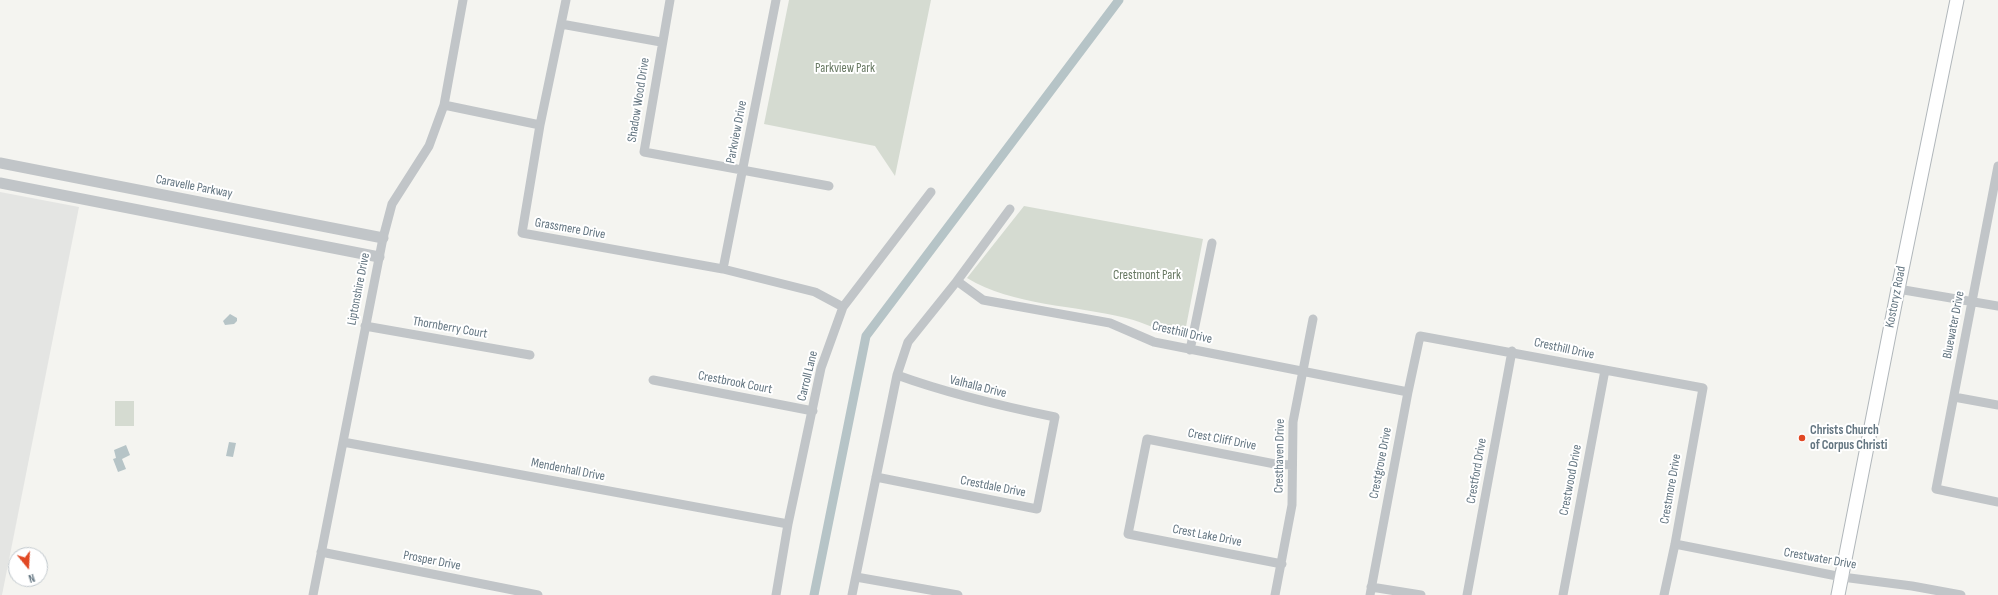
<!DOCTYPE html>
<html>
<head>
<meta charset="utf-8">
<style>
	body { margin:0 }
	#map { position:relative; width:1998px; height:595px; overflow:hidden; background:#f4f4f0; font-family:"Sofia Sans Condensed",sans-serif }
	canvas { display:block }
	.north { position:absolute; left:8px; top:547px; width:40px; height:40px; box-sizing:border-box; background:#fff; border:1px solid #c1c8cd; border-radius:50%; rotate:162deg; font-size:11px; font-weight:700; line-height:16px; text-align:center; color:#637581 }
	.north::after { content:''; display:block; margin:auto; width:14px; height:18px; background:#e14823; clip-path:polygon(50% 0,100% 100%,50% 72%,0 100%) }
</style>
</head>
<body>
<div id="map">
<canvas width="1998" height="595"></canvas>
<div class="north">N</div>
</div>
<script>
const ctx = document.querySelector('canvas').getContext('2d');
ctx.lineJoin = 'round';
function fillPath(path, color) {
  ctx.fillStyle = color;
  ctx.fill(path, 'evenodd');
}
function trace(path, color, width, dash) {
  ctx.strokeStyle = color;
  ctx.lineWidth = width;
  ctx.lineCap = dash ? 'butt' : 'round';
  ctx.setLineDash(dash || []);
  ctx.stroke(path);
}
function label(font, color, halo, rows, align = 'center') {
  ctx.font = font + ' "Sofia Sans Condensed",sans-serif';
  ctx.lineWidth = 4;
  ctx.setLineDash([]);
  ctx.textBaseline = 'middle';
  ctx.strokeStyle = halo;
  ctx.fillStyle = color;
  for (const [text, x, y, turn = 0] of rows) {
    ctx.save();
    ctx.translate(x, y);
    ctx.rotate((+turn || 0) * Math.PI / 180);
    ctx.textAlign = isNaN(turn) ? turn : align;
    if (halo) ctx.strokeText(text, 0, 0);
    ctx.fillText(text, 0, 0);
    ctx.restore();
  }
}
const built = new Path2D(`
	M0,192L79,207L2,595H0Z`);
const green = new Path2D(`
	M789,0H931L895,176L875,146L764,124Z
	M1024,206L1203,239L1184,337C1164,333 1146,323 1126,318C1075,305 1013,306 967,278Z
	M115,401H134V426H115Z`);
const water = new Path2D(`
	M230,314L237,318V321L234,324L225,325L223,321Z
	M229,442L236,443L233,457L226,456Z
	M126,445L130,455L122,459L126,469L118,472L113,459L116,458L114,450Z`);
const canal = new Path2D(`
	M814,595L866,336L1119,0`);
const minor = new Path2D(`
	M566,0L540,125L522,233L723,269L815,292L843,307
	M670,0L644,152L829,186
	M561,24L661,42
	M444,105L540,125
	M1998,166L1936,489L1998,502
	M723,269L776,0
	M957,281L983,300L1110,323L1154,342L1408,392
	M1898,289L1998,306
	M365,326L530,355
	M1190,350L1212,243
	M653,380L813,411
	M1954,397L1998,405
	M343,442L788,524
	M876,477L1037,509L1055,417C1001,406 949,394 897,375
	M1675,544L1842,577L1912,586L1961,595
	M321,552L538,595
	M1282,564L1128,534L1147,439L1275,464L1292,465
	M856,577L958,595
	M1371,587L1421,595
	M313,595L383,238L392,204L429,146L444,105L463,0
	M776,595L788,524L821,368L843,307L931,192
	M852,595L897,375L908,342L957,281L1010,209
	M1275,595L1292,505L1293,422L1313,319
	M1370,595L1408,392L1420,336L1703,388L1675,544L1664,595
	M1467,595L1512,351
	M1563,595L1605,370`);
const tertiary = new Path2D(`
	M0,163L383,238
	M0,183L379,257`);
const secondary = new Path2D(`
	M1838,595L1898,289L1957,0`);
const markers = [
	[1802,438,4,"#e14823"]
];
const parkNames = [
	["Parkview Park",845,69],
	["Crestmont Park",1147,276]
];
const streetNames = [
	["Shadow Wood Drive",639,100,-81],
	["Parkview Drive",737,132,-79],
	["Caravelle Parkway",194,187,11],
	["Grassmere Drive",570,229,10],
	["Liptonshire Drive",359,289,-79],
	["Kostoryz Road",1896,297,-79],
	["Bluewater Drive",1954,325,-79],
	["Thornberry Court",450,328,10],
	["Cresthill Drive",1182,333,13],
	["Cresthill Drive",1564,349,12],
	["Carroll Lane",808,376,-76],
	["Crestbrook Court",735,383,11],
	["Valhalla Drive",978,387,14],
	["Crest Cliff Drive",1222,440,11],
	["Cresthaven Drive",1280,456,-89],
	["Crestgrove Drive",1381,463,-79],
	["Mendenhall Drive",568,470,11],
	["Crestford Drive",1477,471,-80],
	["Crestwood Drive",1571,480,-79],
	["Crestdale Drive",993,487,11],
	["Crestmore Drive",1671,489,-80],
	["Crest Lake Drive",1207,536,11],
	["Crestwater Drive",1820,559,10],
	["Prosper Drive",432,561,11]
];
const poiNames = [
	["Christs Church",1810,431],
	["of Corpus Christi",1810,446]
];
fillPath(built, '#e4e5e3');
fillPath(green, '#d5dbd1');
fillPath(water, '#b6c4c7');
trace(canal, '#b6c4c7', 9);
trace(secondary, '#b1b7bb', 15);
trace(minor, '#c1c5c8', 9);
trace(tertiary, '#c1c5c8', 11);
trace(secondary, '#fff', 13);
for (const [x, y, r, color] of markers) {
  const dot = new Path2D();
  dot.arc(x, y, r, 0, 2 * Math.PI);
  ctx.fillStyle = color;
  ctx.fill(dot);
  trace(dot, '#fff', 1.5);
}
label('13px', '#677862', '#fff', parkNames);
label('13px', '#637581', '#fff', streetNames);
label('bold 13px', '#637581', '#fff', poiNames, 'left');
</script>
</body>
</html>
